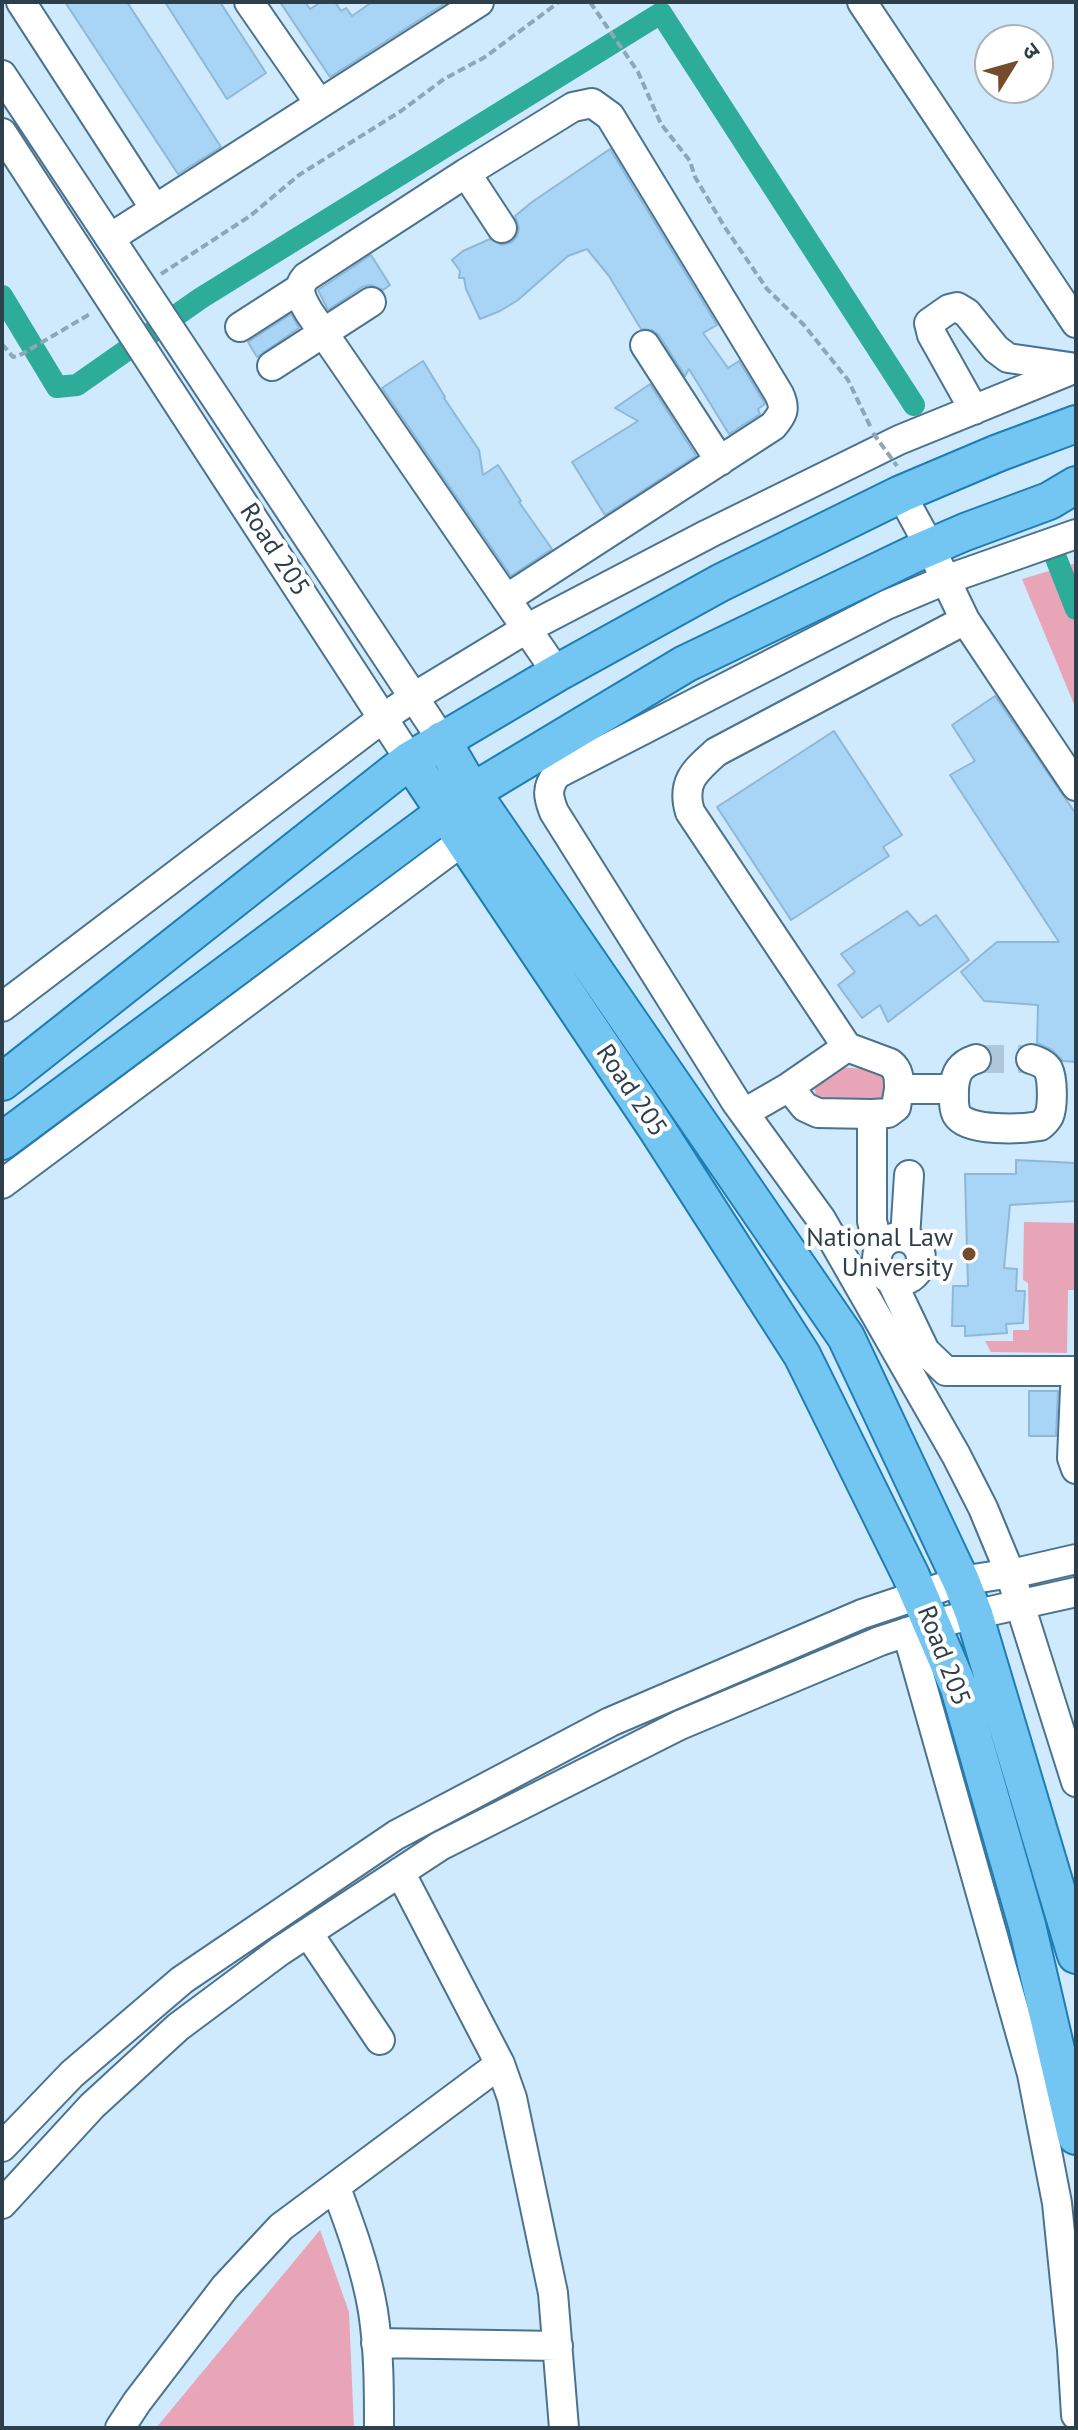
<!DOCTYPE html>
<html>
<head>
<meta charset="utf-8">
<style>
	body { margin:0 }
	#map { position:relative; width:1078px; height:2430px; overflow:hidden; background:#cfe9fd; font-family:"PT Sans","Noto Sans Devanagari",sans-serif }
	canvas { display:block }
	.frame { position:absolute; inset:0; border:4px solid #2e3f4c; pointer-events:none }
	.north { position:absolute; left:974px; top:24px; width:80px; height:80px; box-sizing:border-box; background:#fff; border:2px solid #abb2b7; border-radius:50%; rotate:53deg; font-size:22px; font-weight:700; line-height:32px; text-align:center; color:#2e3f4c }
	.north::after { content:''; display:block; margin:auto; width:28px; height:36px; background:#744d2a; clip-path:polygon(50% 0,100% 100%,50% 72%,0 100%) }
</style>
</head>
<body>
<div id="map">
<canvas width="1078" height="2430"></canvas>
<div class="frame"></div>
<div class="north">उ</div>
</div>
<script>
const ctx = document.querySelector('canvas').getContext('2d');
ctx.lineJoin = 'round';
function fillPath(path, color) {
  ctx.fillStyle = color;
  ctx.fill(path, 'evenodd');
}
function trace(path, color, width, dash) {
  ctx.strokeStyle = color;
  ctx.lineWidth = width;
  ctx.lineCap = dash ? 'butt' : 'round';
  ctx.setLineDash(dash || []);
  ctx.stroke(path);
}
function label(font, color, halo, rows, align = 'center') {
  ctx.font = font + ' "PT Sans",sans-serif';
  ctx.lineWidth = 8;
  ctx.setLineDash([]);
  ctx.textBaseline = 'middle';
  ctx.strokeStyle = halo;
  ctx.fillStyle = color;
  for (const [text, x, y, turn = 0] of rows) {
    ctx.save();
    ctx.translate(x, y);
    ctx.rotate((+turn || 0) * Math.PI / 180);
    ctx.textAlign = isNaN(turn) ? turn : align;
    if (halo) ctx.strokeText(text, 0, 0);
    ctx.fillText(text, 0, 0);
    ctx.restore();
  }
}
const green = new Path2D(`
	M1076,563V709L1022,579Z
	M836,1067L881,1070L894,1079L888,1102L831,1106L816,1095L813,1082Z
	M1024,1222L1076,1223V1290H1068L1067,1353L991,1352L985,1341H1013V1330H1029L1028,1283L1023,1280Z
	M320,2230L349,2312L354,2428H156Z`);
const canal = new Path2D(`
	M2,296L57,387L77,385L201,298L661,13L914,405
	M1054,553L1076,609`);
const building = new Path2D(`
	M65,2H127L221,147L178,174Z
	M165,2H220L266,73L227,99Z
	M280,2H305L310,9L321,2H335L341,11L346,8L352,16L372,2H447L330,77Z
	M610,149L717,325L703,333L728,368L739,361L764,402L765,404L758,409L760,414L729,434L689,369L685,376L659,335L652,330L641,329L609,276L587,249L568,256L518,300L500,311L480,319L466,289L464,278H459L460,271L452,260L463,251L490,239L502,245L512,242L517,236L519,228L515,216L532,202Z
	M371,255L390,285L383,290L371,285L362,287L328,310L318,290Z
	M291,314L299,328L257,357L248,342Z
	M423,361L445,397L444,398L479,450L483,475L498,465L521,501L519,502L552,549L511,576L382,388Z
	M650,384L696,456L605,515L572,462L638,421L615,408Z
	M995,696L1076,814V1062L1063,1061L1052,1050L1037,1043L1038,1005L984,1001L961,972L997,942H1059L950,775L975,761L952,725Z
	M834,731L902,835L883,847L889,856L791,920L717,807Z
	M907,911L920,926L936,915L969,960L888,1022L880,1005L862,1018L838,985L855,972L841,954Z
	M1016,1160L1076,1163V1201L1010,1205L1004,1268L1017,1269L1016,1291H1025L1023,1323L1006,1324L1007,1333L965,1336V1326H952L953,1286H968L965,1174H1016Z
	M1029,1391H1058L1056,1436H1029Z`);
const minorTunnel = new Path2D(`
	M976,1059H1031`);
const path = new Path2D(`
	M590,2L638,72L661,124L690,161L695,177L724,226L767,289L804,325L848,380L871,428
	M161,274L250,216L299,175L401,111L444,79L485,57L559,2
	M2,344L13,357L22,354L90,314`);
const minor = new Path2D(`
	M21,2L155,209
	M249,2L319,103
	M862,2L1076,323
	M2,75L442,740
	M2,133L410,760
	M466,173L502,228
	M110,238L479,2
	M240,327L299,289
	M645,345L720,461
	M272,366L371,302
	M974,410L932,335L929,323L949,309L957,307L967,313L996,349L1008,358L1076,368
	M901,494L930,547L965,620L1076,786
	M1076,534L945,580L886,605L557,774C546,788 548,797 554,812L736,1102L821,1219L956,1455L983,1508L1010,1573L1076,1782
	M506,599L773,426C783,414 786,409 779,394L610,116L592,103L573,107L466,173L306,277C295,289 302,300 309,312L557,673
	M2,1007L383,718L414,697L526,629L708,534L899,440L1076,368
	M847,1047L890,1063C899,1070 899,1078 899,1089
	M789,1087L805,1107L818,1113L872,1114V1221L879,1249
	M954,1089C955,1073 960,1064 976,1059
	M744,1113L789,1087L847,1047L690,812C681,782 695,771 716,752L965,620
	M872,1114L888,1113L896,1107L899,1089H954C954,1097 953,1108 957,1115C967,1132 1022,1129 1040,1126C1044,1123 1046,1121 1049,1116C1053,1106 1053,1079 1048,1069C1044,1063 1037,1061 1031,1059
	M2,1184L464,840
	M877 1259a22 22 0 1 1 44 0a22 22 0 1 1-44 0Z
	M905,1238L909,1175
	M891,1280L925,1351L946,1371H1076
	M1075,1389L1072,1458L1076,1469
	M907,1632L1032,2074L1057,2203L1072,2350L1076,2415
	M308,1933L380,2040
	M500,2064L512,2098L553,2293L564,2428
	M2,2147L72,2074L182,1980L396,1835L610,1722L862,1614L961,1581L1024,1571L1076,1559
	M336,2188C351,2228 366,2269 373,2311C379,2350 379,2389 379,2428
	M2,2204L92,2106L178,2027L280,1951L440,1846L680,1725L880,1641L932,1624L1076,1592
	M376,2343L558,2346
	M120,2428L137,2402L225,2287L281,2227L500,2064L400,1872`);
const major = new Path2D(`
	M442,740L472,792L846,1337L961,1581L974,1614L1076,1955
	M410,760L657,1129L802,1355L911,1576L959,1688L1027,1925L1076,2136
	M2,1082L410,760L557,673L720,583L901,494L998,453L1076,424
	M2,1141L472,792L685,664L914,554L965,532L1049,501L1076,485`);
const pathBridge = new Path2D(`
	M873,433L897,466`);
const markers = [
	[969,1254,8,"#744d2a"]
];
const streetNames = [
	["Road 205",274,550,57],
	["Road 205",631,1091,56],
	["Road 205",943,1656,69]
];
const poiNames = [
	["National Law",953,1239],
	["University",953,1269]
];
fillPath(green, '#e9a5b8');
trace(canal, '#2eac9a', 22);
fillPath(building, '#a8d5f6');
trace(building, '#8eb8d7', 2);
trace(minorTunnel, '#afc7da', 28, [28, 14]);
trace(minor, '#4b738f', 32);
trace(major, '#1e7db2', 40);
trace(path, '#8fa6b7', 4, [8, 4]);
trace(minor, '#fff', 28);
trace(major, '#73c5f2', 36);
trace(pathBridge, '#8fa6b7', 4, [8, 4]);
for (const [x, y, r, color] of markers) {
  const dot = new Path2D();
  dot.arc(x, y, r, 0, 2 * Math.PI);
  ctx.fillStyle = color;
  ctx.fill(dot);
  trace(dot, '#fff', 3);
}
label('26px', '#2e3f4c', '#fff', streetNames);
label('26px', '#2e3f4c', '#fff', poiNames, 'right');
</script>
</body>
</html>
